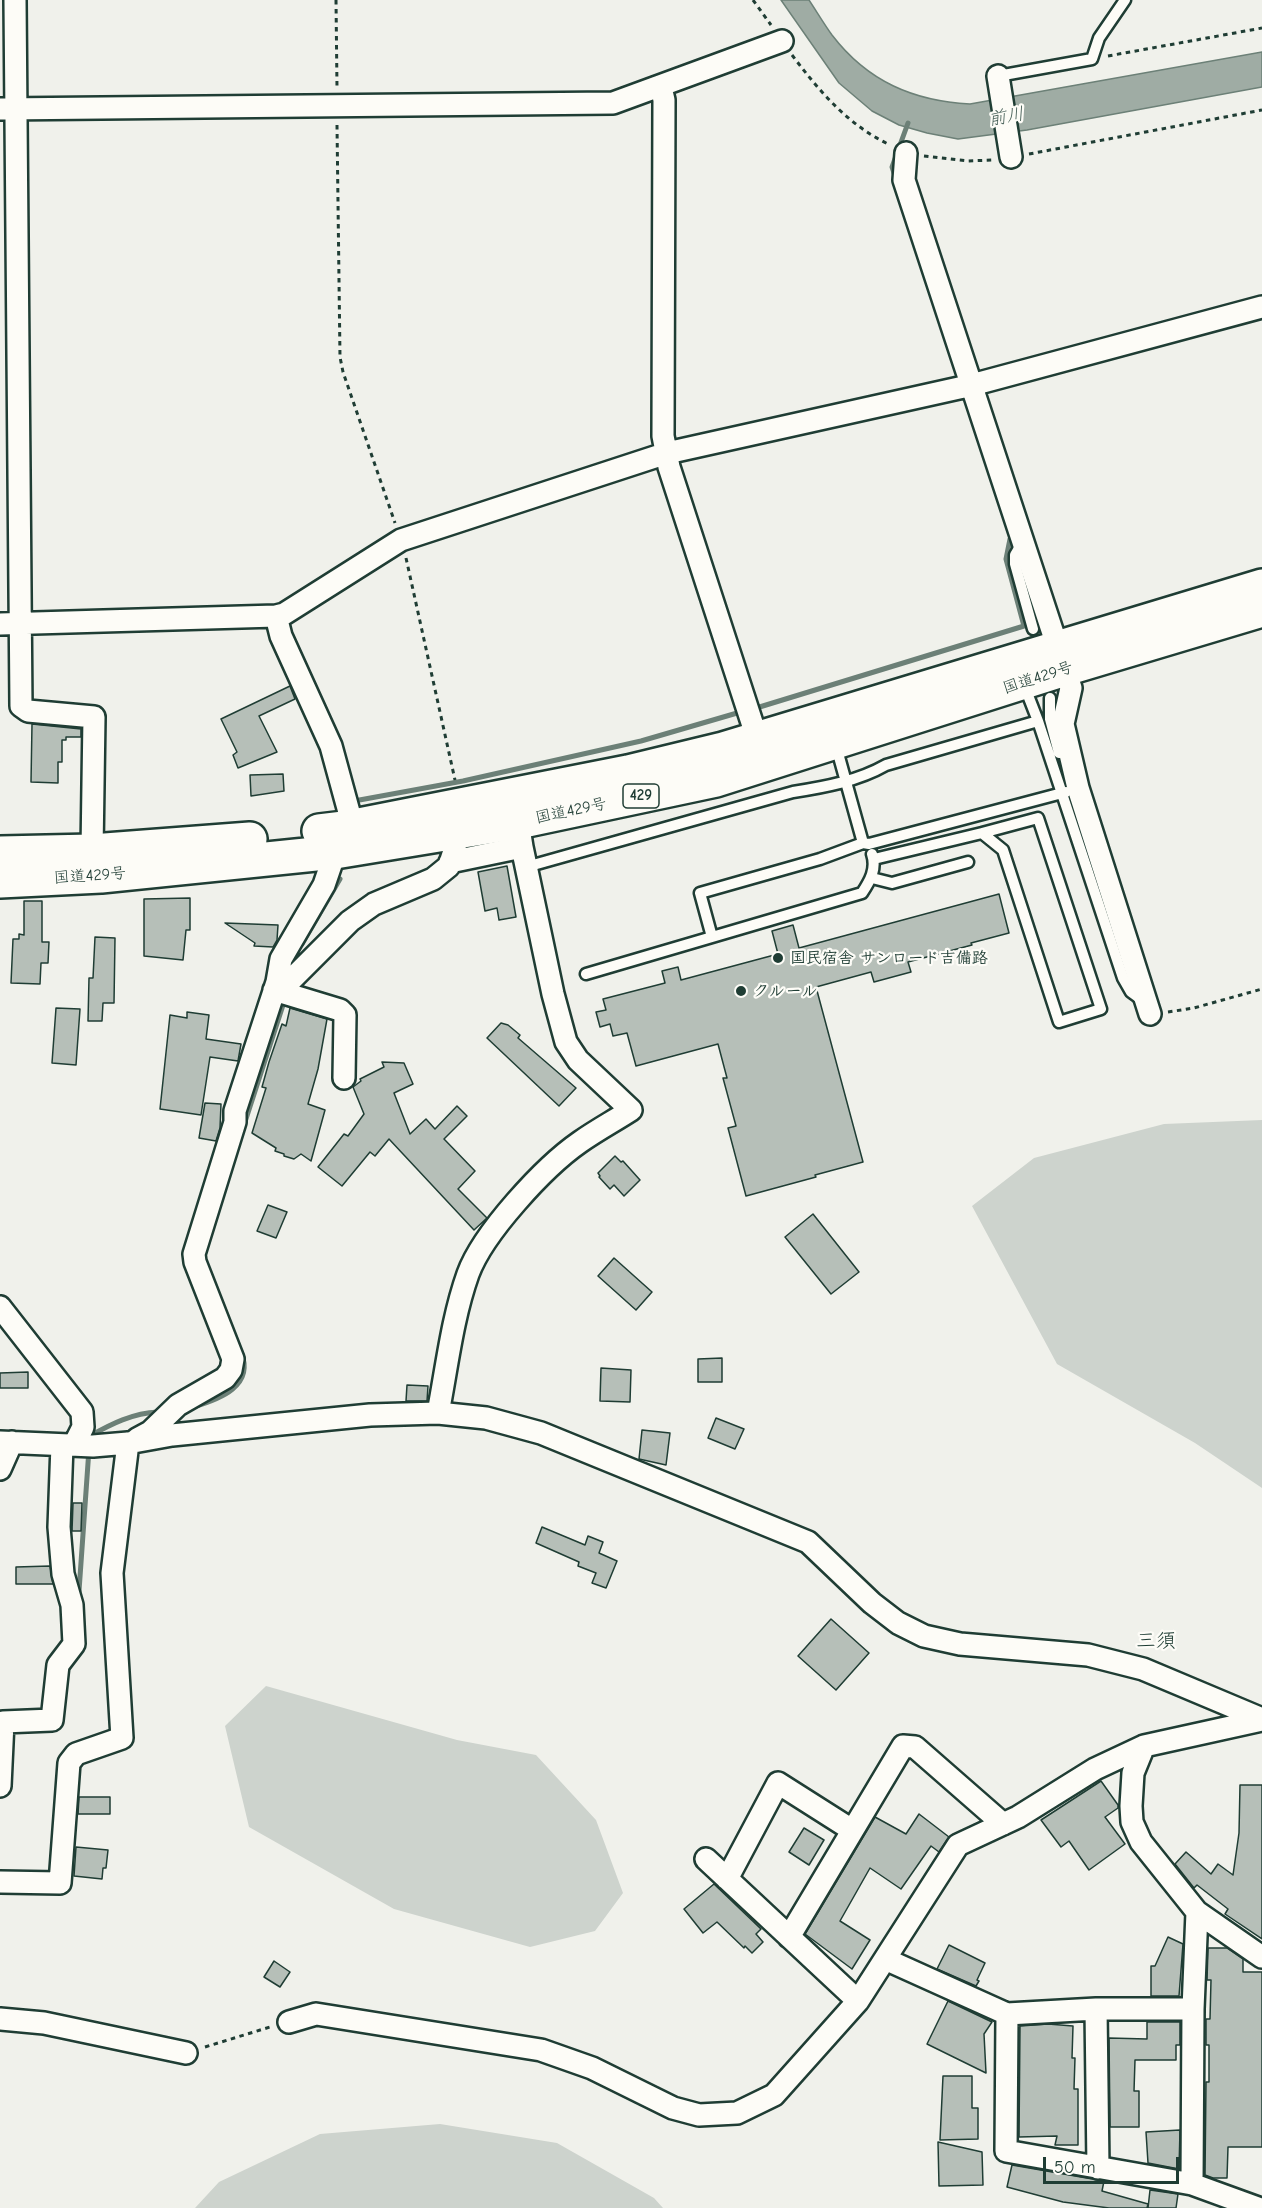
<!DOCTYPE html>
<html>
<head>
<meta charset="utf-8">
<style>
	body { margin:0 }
	#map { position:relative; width:1262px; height:2208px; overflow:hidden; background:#f0f1eb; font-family:"Comic Neue",sans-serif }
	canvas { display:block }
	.scale { position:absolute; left:1043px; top:2157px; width:136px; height:27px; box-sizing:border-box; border:3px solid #1f3d34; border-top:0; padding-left:8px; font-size:18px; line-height:21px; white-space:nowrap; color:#1f3d34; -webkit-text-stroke:4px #fdfcf7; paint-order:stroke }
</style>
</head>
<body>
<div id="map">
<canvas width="1262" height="2208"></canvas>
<div class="scale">50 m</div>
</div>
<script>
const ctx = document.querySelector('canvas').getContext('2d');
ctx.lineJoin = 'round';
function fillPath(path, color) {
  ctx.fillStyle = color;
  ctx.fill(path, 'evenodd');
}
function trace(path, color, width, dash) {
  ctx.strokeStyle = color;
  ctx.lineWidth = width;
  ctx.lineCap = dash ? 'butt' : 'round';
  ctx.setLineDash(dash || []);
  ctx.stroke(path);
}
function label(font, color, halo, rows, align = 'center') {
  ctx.font = font + ' "Comic Neue","Klee One",sans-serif';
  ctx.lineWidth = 4.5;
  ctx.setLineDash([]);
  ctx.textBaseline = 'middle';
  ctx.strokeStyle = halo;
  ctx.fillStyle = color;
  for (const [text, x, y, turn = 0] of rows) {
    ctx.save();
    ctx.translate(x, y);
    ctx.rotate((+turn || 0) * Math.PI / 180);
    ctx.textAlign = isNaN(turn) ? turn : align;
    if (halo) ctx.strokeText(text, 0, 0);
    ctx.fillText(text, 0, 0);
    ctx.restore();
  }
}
const green = new Path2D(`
	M1262,1120V1488L1195,1443L1057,1364L972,1206L1034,1158L1164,1124Z
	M266,1686L457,1740L536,1755L596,1820L623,1893L595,1931L530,1947L394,1909L249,1827L225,1726Z
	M440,2124L557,2143L654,2198L663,2208H195L219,2182L320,2134Z`);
const water = new Path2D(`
	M781,0H809C817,12 824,24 832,35C868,82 914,101 970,104L1262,52V87L1027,130L958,139L927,133L899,125L872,111L839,83Z`);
const stream = new Path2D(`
	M896,179L892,167L908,123
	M753,709L1024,626L1006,559L1010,539L1015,535
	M354,801L463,781L641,741L744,711
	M302,944L340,879
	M244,1125L285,999
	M193,1407C220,1399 255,1386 241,1352
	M90,1440V1436C111,1424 133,1413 158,1412
	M79,1591L89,1449`);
const building = new Path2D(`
	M290,686L295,699L259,716L277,752L238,768L233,755L237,752L221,719Z
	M32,724L81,729V737H66V740H62V762H58V783L31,782Z
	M283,774L284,791L251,796L250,775Z
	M507,866L516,917L499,920L497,908L485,911L478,872Z
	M999,894L1009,933L971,943L972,945L908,962L911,972L874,982L871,972L816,987L863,1162L815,1175L816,1177L746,1196L728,1128L736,1126L723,1078H727L718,1044L636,1066L627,1033L613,1036L610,1024L600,1027L596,1012L606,1010L603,999L665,983L662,971L678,967L681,980L778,954L772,931L793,925L799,948Z
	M190,898V930H186L183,960L144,956V899Z
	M24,901H42V942H49L48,963H41L40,984L11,983L13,939H19V934L24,935Z
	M225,923L278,925L277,940L273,947L254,946L255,943Z
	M95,937L115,938L114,1003H103L102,1021H88L89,978H93Z
	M56,1008L80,1009L76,1065L52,1063Z
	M290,1008L327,1019L318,1069L308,1104L325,1110L311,1161L301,1154L294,1159L284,1156V1154L275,1151L276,1148L252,1133L266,1088L262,1087L269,1062L282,1024L286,1026Z
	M187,1012L209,1015L206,1039L241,1044L238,1061L210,1057L201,1115L160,1109L170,1015L187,1018Z
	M501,1023L508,1025L520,1035L518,1038L576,1088L559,1106L487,1038Z
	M382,1062L404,1063L413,1084L394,1093L410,1134L426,1119L435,1129L457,1106L467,1116L444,1139L475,1171L458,1189L487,1218L474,1230L389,1139L375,1156L370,1152L342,1186L318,1167L344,1134L348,1136L364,1114L353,1087L361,1081L360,1079L384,1067Z
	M205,1103L221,1104L220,1128L216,1141L199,1138Z
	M615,1156L621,1162L623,1161L640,1180L624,1196L614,1185L610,1189L599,1177L600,1176L598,1173Z
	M268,1205L287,1212L276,1238L257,1231Z
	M813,1214L859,1272L831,1294L785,1237Z
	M614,1258L652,1292L636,1310L598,1276Z
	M722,1358V1382H698V1359Z
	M601,1368L631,1370L630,1402L600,1401Z
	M28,1372V1388H0V1373Z
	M407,1385L428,1386L427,1401H406Z
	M716,1418L744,1429L735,1449L708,1438Z
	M642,1430L670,1433L666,1465L639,1459Z
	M73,1503H82L81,1531H72Z
	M542,1527L585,1545L588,1536L603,1542L599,1553L617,1561L606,1588L592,1583L596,1573L578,1566L579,1562L536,1543Z
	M50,1566L53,1584H16V1567Z
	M831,1619L869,1653L836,1690L798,1656Z
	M1101,1781L1118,1805V1808L1105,1817L1125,1844L1089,1870L1069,1841L1061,1847L1041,1820Z
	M1240,1785H1262V1939L1225,1914L1228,1909L1197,1885L1194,1888L1175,1864L1186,1852L1211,1874L1218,1864L1233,1875L1239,1833Z
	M79,1797H110V1814H78Z
	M919,1814L949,1837L939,1852L931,1846L901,1889L870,1868L840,1921L870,1940L852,1969L805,1934L875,1817L906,1834Z
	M804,1828L824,1840L809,1865L789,1852Z
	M76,1847L108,1850L106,1868H103L102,1879L74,1876Z
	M714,1884L761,1929L756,1934L763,1942L752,1953L745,1946L744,1948L717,1922L703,1933L684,1909Z
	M1168,1937L1183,1944L1179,1996H1151V1966H1155Z
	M949,1945L985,1963L977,1980L979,1981L976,1986L937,1969Z
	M1208,1948H1227L1243,1959V1972H1262V2147H1228L1227,2178H1213L1205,2175L1206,2082H1209V2045H1206V2019H1210L1211,1980H1207Z
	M274,1961L290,1972L280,1987L264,1977Z
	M948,2001L992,2022L984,2034L986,2073L927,2044Z
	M1147,2022H1180V2045H1176V2060H1135L1134,2091H1139V2127H1110L1109,2038L1147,2039Z
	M1048,2024L1073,2026L1072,2058H1075L1074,2089H1078V2145H1055L1057,2136L1019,2137L1020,2026Z
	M943,2076H972V2108H978V2139L940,2140Z
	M1180,2130L1179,2169L1148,2163L1146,2132Z
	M938,2142L982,2152L983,2185L939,2186Z
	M1012,2165L1104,2181L1102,2191L1148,2204L1147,2208H1109L1063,2202L1007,2187Z
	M1150,2190L1178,2194L1176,2208H1148Z`);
const path = new Path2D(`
	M336,0L337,88
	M753,0L771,25
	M792,55C820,92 848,125 890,145
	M1108,56L1262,28
	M337,125L340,357L343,372L395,523
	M1029,154L1262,110
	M924,156L968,161L993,160
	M406,558L455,780
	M1168,1012L1194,1008L1262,989
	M205,2047L270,2027`);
const lane = new Path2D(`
	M998,76L1092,59L1099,38L1125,0
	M1022,543L1015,555V564L1033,629
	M1024,685L1038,721
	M1050,698V719L1059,753
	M836,746L863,843
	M874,859L982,833L1003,850L1059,1022L1101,1009L1038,818L982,833
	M526,867L793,792C825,787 858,781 886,765L1038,721L1123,978L1131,992L1142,1000
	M872,878L892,883L968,862
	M712,937L700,893L820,859L863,843L869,844L1066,792
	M586,974L862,893C870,881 877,869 872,854`);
const street = new Path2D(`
	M15,0L21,706L28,711L94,717L92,851
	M998,76L1011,157
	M661,87L664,100L663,436L669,467L757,738
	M0,109L613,103L782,41
	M906,153L904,180L1071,688L1063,724L1078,788L1150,1014
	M0,624L276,616L284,614L401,540L667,453L968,386L1262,307
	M450,862L522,847
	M277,982L292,979L350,921L374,904L433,879L449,866L455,848L458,822
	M274,990L340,1010L345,1015L344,1078
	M0,1307L82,1412L83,1427L74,1445
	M438,1413C447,1367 452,1319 468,1274C483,1233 544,1167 580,1142C597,1130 614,1121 631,1110L578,1060L566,1042L553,994L522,847L516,809
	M137,1439L150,1432L178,1405L225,1378L231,1370L233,1359L195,1262L194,1254L235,1122V1111L277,982L281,959L324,885L349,812L331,746L281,636L276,616
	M0,1442L93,1446L128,1443L172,1435L370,1415L438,1413L486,1418L541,1433L808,1542L872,1603L898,1623L924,1636L960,1644L1088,1655L1143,1669L1262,1719
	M0,1469L12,1442
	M1262,1720L1144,1746L1133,1773L1131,1806L1132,1822L1141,1842L1197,1912L1262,1957
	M0,1786L3,1722L52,1720L58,1665L74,1644L72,1605L63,1574L59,1527L62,1445
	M706,1859L858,2001
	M727,1879L778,1783L852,1830
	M0,1882L60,1883L69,1763L76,1754L122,1738L112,1573L128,1443
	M789,1937L903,1746L915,1747L1003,1824
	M885,1959L1007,2014L1096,2009H1193L1197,1912
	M1096,2009L1098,2168
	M1007,2014L1006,2151L1192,2184L1258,2208
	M0,2019L44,2023L186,2053
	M289,2022L316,2014L541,2050L592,2068L673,2108L699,2115L737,2113L774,2095L858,2001L958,1845L1018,1817L1095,1769L1144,1746
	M1192,2184L1193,2009`);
const highway = new Path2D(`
	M319,831L344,828L628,772L723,749L1262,586
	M0,853L92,851L250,839
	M0,881L101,876L335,852L518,822L716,780L1065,669L1262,610`);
const markers = [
	[778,958,6,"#1f3d34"],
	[741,991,6,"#1f3d34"]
];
const shields = [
	[641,796,36]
];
const shieldNames = [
	["429",641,796]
];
const streetNames = [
	["国道429号",1038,678,-18],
	["国道429号",571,811,-12],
	["国道429号",90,876,-4]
];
const poiNames = [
	["国民宿舎 サンロード吉備路",790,958],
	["クルール",753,991]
];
const waterNames = [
	["前川",1006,117,-10]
];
const quarterNames = [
	["三須",1156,1641]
];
fillPath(green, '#cdd3cd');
fillPath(water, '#9faca4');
trace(water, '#6c8077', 1.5);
trace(stream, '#6c8077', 5);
fillPath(building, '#b6bfb8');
trace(building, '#1f3d34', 1.5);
trace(lane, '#1f3d34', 15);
trace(street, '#1f3d34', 26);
trace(highway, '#1f3d34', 38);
trace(path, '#1f3d34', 3, [4.5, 4.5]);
trace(lane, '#fdfcf7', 10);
trace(street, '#fdfcf7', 21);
trace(highway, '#fdfcf7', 33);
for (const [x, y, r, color] of markers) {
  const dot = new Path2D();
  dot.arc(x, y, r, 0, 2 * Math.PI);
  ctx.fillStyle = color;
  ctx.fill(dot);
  trace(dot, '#fdfcf7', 2);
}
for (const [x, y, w] of shields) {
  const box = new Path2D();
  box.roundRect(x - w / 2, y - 12, w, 24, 4.5);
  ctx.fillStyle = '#fdfcf7';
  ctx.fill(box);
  trace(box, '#1f3d34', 1.5);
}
label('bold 15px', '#1f3d34', null, shieldNames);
label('16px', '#1f3d34', '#fdfcf7', streetNames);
label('bold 16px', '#1f3d34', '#fdfcf7', poiNames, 'left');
label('italic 18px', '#455e56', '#fdfcf7', waterNames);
label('20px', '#1f3d34', '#fdfcf7', quarterNames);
</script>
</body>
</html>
